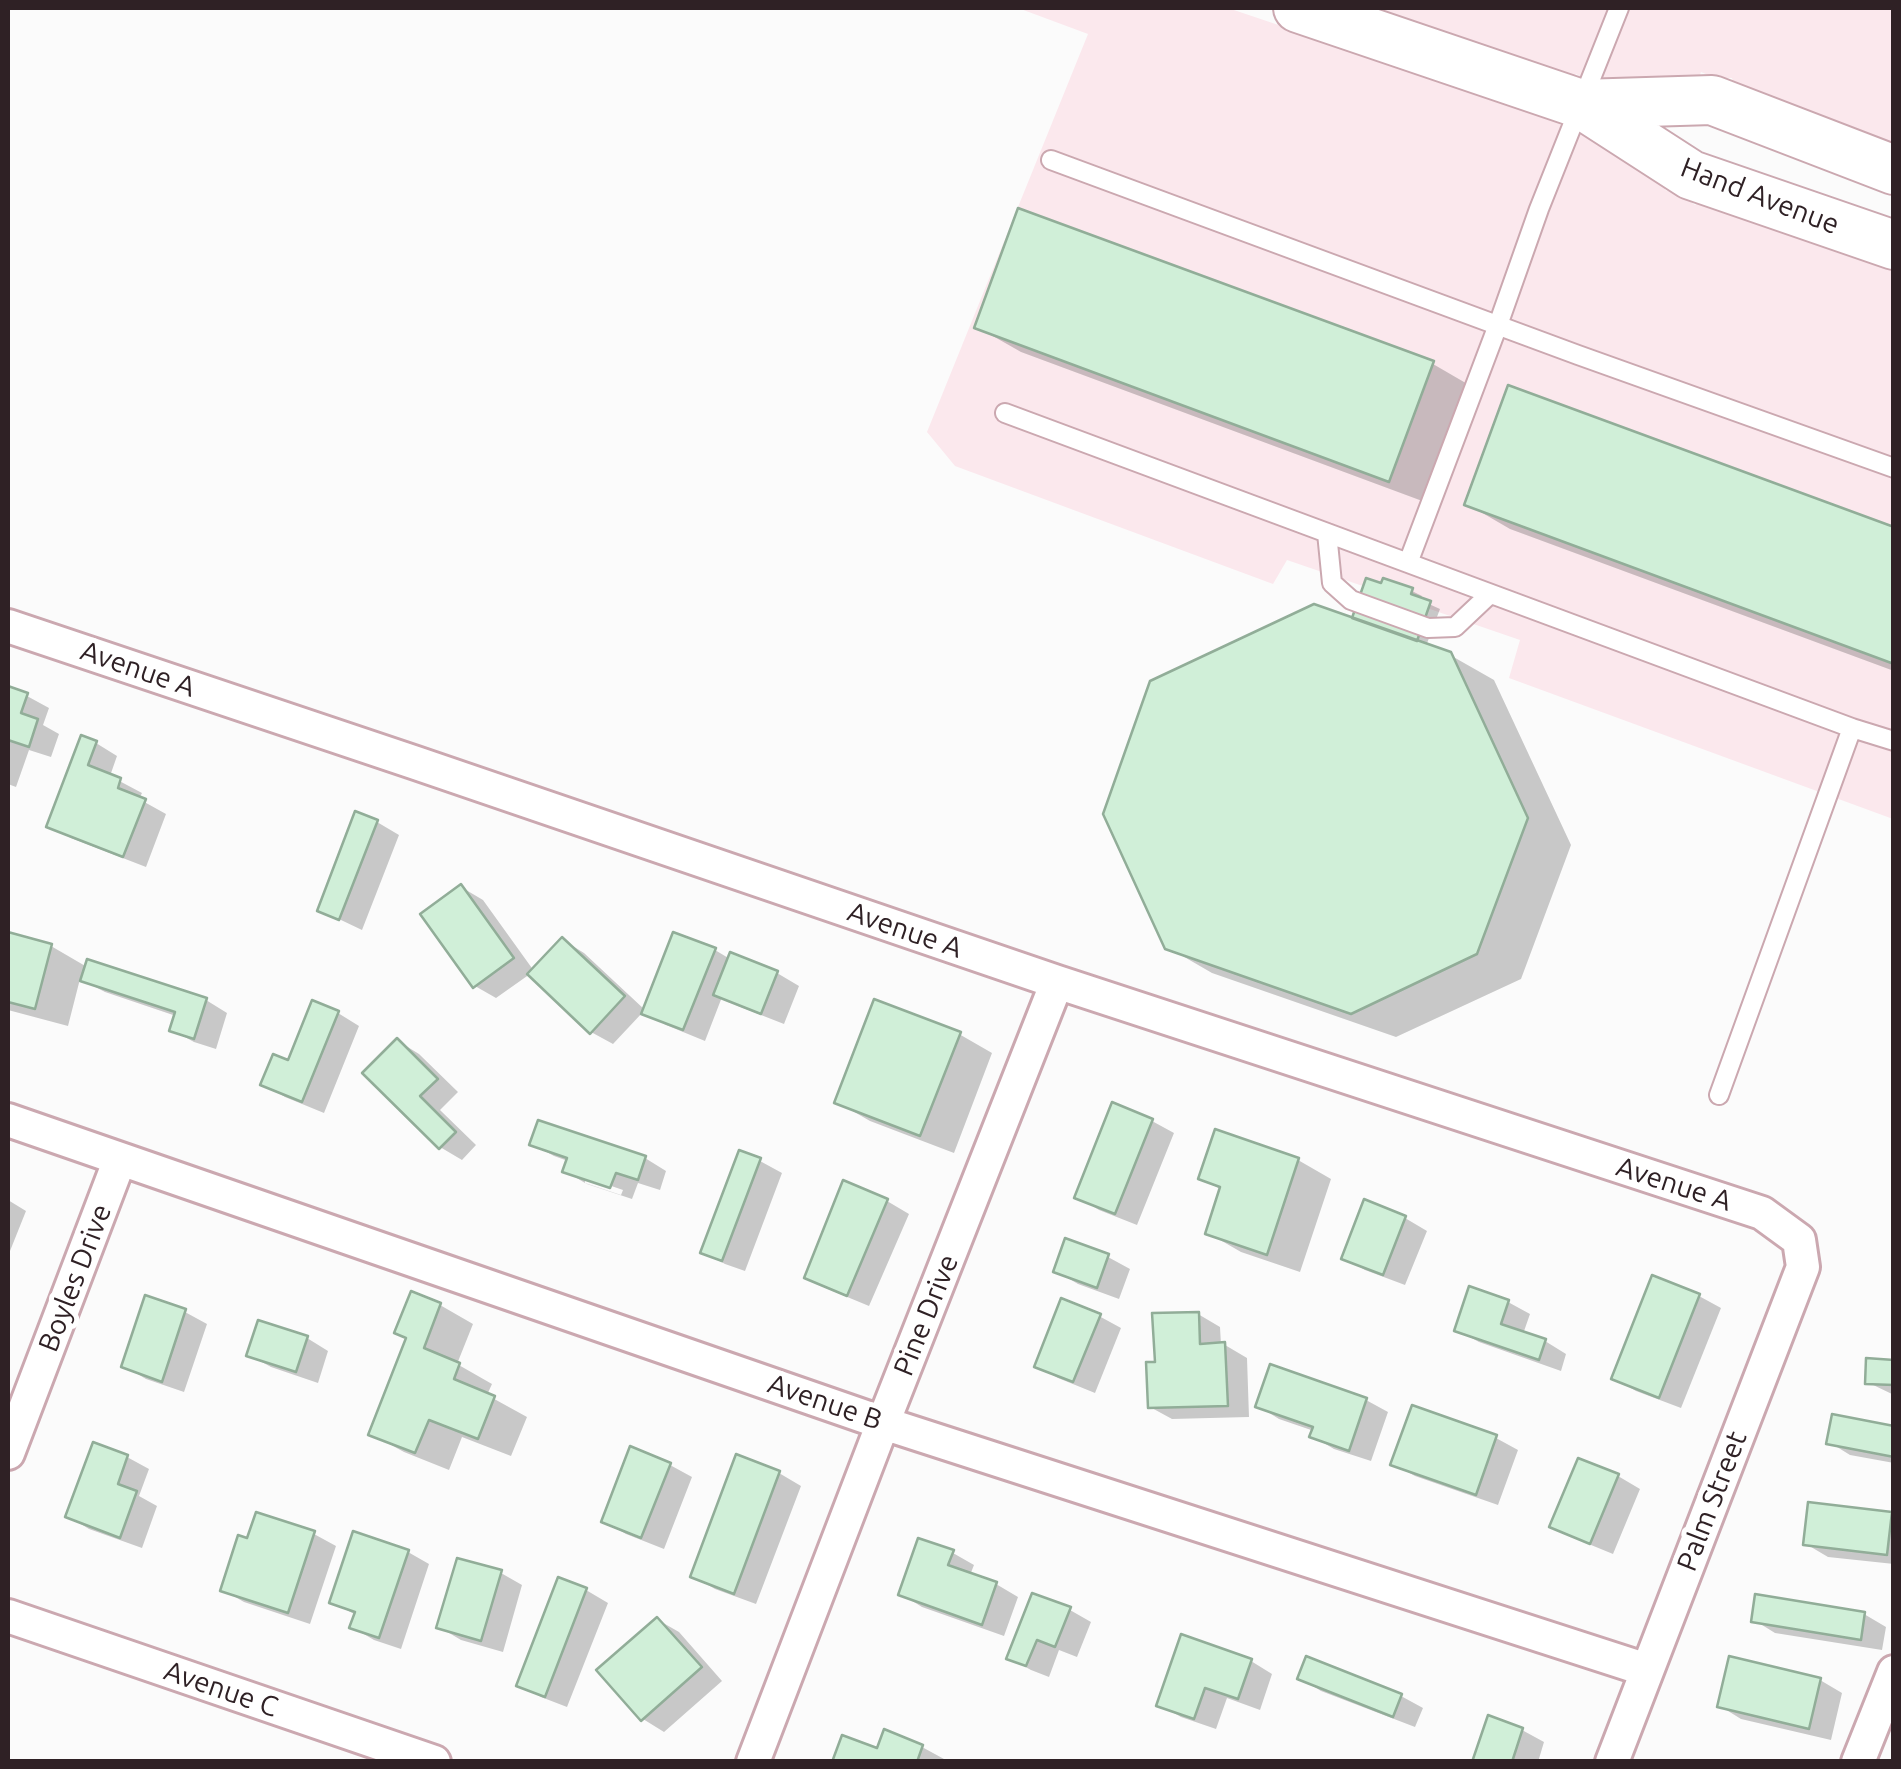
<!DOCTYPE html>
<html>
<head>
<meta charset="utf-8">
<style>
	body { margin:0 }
	#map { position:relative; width:1901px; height:1769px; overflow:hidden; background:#fbfbfb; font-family:Ubuntu,sans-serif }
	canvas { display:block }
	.frame { position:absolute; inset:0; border:10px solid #2f2125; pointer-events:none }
</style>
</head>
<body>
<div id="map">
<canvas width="1901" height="1769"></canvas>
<div class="frame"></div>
</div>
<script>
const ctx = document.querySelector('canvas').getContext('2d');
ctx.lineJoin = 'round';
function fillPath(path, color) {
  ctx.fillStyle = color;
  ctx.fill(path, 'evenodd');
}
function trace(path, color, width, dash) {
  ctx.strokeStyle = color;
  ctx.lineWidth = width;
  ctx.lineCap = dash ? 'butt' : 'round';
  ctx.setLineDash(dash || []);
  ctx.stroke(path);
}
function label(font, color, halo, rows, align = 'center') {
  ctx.font = font + ' Ubuntu,sans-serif';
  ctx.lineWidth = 10;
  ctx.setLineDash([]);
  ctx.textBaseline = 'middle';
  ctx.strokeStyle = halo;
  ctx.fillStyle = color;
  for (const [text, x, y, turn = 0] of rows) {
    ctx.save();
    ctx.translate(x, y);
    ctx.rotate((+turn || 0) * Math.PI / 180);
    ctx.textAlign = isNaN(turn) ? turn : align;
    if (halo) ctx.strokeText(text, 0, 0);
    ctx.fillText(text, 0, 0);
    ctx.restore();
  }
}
const built = new Path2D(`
	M1018,8H1228L1560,120V126H1574L1666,186L1665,190L1681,195L1695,205L1698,202L1893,268V819L1509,678L1520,640L1287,560L1273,584L955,466L927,432L1088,34Z
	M1368,8H1893V146L1733,84L1732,78H1716L1701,72L1699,78L1588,81L1576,74L1573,77Z`);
const shadow = new Path2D(`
	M977,327L1433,364L1476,389L1433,505L1021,352Z
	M1467,504L1894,530V671L1510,529Z
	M1412,591L1422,596L1420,600L1440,609L1426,646L1450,655L1494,680L1571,845L1521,979L1396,1037L1212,973L1167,947L1363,624Z
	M8,689L27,696L49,708L43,725L59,734L51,757L29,750L16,787L8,784Z
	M96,743L117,756L110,776L142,793L139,799L166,814L146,867L71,838L49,826Z
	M377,822L399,835L362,930L320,910Z
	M461,887L483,900L534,971L563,940L584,953L645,1010L715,950L730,959L777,973L799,986L784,1024L738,1006L722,997L705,1041L666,1025L643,1012L613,1044L591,1032L530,974L496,998L475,986Z
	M8,934L51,946L87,967L206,1000L227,1013L216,1049L194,1042L172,1030L176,1016L105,992L80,979L68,1026L8,1010Z
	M338,1013L359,1026L324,1113L285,1097L264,1084L289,1063Z
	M959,1034L992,1053L954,1153L870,1121L837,1102Z
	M398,1041L419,1054L458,1092L440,1110L476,1145L462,1160L440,1147Z
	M1114,1106L1152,1121L1174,1133L1137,1225L1099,1210L1078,1197Z
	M532,1144L645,1158L666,1171L660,1190L638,1183L632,1199L587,1184L585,1183L621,1195L623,1190L585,1177V1183L565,1171L568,1161L554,1156Z
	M1298,1160L1331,1179L1300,1272L1241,1252L1208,1233L1222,1190L1201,1178Z
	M760,1161L782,1173L745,1271L725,1264L703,1252Z
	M845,1183L887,1201L909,1214L869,1306L828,1289L807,1276Z
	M8,1200L26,1211L8,1256Z
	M1365,1202L1405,1218L1427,1231L1405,1285L1365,1270L1344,1258Z
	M1067,1241L1108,1257L1130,1269L1119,1299L1078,1284L1056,1271Z
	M1471,1289L1508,1302L1530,1314L1523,1334L1545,1341L1566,1354L1561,1371L1479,1342L1457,1330Z
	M1699,1296L1721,1308L1681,1408L1636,1391L1614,1378Z
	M440,1305L473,1324L457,1364L492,1384L487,1395L527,1417L511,1456L462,1437L449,1470L404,1452L371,1434Z
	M185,1312L207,1324L184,1392L146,1379L124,1366Z
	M1198,1314L1220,1327L1221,1345H1225L1247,1358L1249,1417L1172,1419L1150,1407L1157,1364Z
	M1099,1316L1121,1328L1095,1393L1058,1378L1037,1366Z
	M307,1338L328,1351L318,1383L271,1367L249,1355Z
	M1894,1362V1395L1867,1382Z
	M1366,1400L1388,1412L1371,1461L1334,1449L1312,1436L1314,1431L1279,1419L1258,1406Z
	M1413,1408L1496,1438L1518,1450L1498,1505L1415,1476L1393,1464Z
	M1894,1429V1463L1850,1455L1829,1442Z
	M94,1445L127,1457L149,1469L139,1496L157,1506L142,1548L89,1529L68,1516Z
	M632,1450L670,1465L692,1477L664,1549L626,1534L604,1521Z
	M738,1457L779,1473L801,1486L756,1604L715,1589L693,1576Z
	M1580,1461L1618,1476L1640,1489L1613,1554L1574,1538L1553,1526Z
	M1891,1514L1894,1515V1564L1828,1557L1806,1544Z
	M258,1515L314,1534L336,1546L310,1624L244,1602L223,1590L249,1541Z
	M408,1552L429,1564L401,1649L374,1640L352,1627L356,1615L332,1602Z
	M953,1553L974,1565L970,1575L996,1584L1018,1597L1004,1636L922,1607L901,1594Z
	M501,1573L522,1585L503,1652L461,1640L439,1627Z
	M560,1580L586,1590L608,1603L567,1707L541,1697L519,1684Z
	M1070,1610L1091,1622L1077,1657L1059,1650L1049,1677L1031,1670L1009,1658Z
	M1864,1614L1886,1627L1882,1650L1775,1633L1754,1620Z
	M658,1620L679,1632L722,1681L664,1732L643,1719Z
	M1251,1661L1272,1674L1260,1710L1227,1698L1216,1729L1181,1717L1159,1704Z
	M1300,1678L1401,1696L1423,1708L1415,1727L1321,1691Z
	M1820,1680L1842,1693L1831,1740L1741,1719L1720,1706Z
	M1522,1730L1544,1742L1538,1762H1475Z
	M922,1747L944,1759L943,1762H835L878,1751Z`);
const building = new Path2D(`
	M1018,208L1434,361L1389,482L974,328Z
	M1508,385L1894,527V664L1464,505Z
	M1366,578L1381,583L1383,578L1413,588L1411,594L1431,601L1417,641L1352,618Z
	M1314,604L1451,652L1528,818L1477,954L1351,1014L1165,949L1103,814L1150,681Z
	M8,686L28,693L21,713L38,719L29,747L8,740Z
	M81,735L97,741L88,765L121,778L118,788L146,799L123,857L46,827Z
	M355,811L378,820L339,920L317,911Z
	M461,884L514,958L473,988L420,914Z
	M8,932L52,944L35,1009L8,1002Z
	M673,932L716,948L683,1030L641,1014Z
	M562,937L625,996L590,1034L527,974Z
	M730,952L778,971L761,1014L713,995Z
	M87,959L207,998L194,1039L169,1031L175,1012L80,981Z
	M874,999L961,1032L920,1136L834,1103Z
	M312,1000L339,1011L302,1102L260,1085L273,1054L288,1060Z
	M397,1038L438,1079L420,1096L456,1132L439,1149L362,1073Z
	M1112,1102L1153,1119L1115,1214L1074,1198Z
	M538,1120L646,1156L638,1180L616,1173L610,1188L562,1172L567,1158L529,1145Z
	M1215,1129L1299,1158L1267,1255L1205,1234L1220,1187L1198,1179Z
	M739,1150L761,1158L722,1261L700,1253Z
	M843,1180L888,1199L847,1296L804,1278Z
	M1364,1199L1406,1216L1383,1275L1341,1259Z
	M1065,1238L1109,1254L1097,1288L1053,1272Z
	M1652,1275L1700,1294L1659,1398L1611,1379Z
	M1469,1286L1509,1300L1501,1324L1546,1339L1539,1360L1454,1331Z
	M411,1291L441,1303L424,1348L460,1363L454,1379L495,1396L478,1439L429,1420L415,1453L368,1435L406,1338L394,1333Z
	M145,1295L186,1309L162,1382L121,1367Z
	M1061,1298L1101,1314L1073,1382L1034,1367Z
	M1199,1312L1200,1344L1225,1342L1228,1406L1148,1408L1146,1362H1155L1152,1313Z
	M258,1320L308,1336L296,1372L246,1356Z
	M1866,1358L1894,1360V1385L1865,1384Z
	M1270,1364L1367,1398L1349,1451L1309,1437L1313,1427L1255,1407Z
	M1412,1405L1497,1435L1476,1495L1390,1465Z
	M1832,1414L1894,1426V1457L1826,1444Z
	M93,1442L128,1455L118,1484L137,1491L120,1538L65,1517Z
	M630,1446L671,1463L641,1538L601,1522Z
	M736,1454L780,1471L734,1594L690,1577Z
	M1578,1458L1619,1474L1590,1544L1549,1527Z
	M1808,1502L1892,1512L1887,1555L1803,1545Z
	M256,1512L315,1531L288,1613L220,1591L238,1535L247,1538Z
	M353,1531L409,1550L379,1638L349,1628L355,1612L329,1603Z
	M918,1538L954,1550L948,1565L997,1582L982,1625L898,1595Z
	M457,1558L502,1570L481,1641L436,1628Z
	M558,1577L587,1588L545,1697L516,1686Z
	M1032,1593L1071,1607L1055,1647L1037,1640L1026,1666L1006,1659Z
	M1755,1594L1865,1612L1861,1640L1751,1622Z
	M657,1617L702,1667L641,1721L596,1670Z
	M1181,1634L1252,1659L1238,1699L1205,1688L1194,1719L1156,1706Z
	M1306,1656L1402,1694L1393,1717L1297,1679Z
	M1729,1656L1821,1678L1809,1729L1717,1707Z
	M1488,1715L1523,1728L1512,1762H1472Z
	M884,1729L923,1745L917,1762H832L842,1735L877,1748Z`);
const lane = new Path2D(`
	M1051,160L1578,355L1894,468
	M1005,413L1408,563L1498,325L1539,209L1619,8
	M1327,533L1332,583L1351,600L1428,628L1455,627L1490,594
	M1408,563L1852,728L1719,1095
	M1852,728L1894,741`);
const street = new Path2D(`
	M8,626L416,763L1057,982L1762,1213L1799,1240L1803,1267L1612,1762
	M8,1120L883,1423L1647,1670
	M8,1453L120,1159
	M8,1616L434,1762
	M753,1762L883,1423L1057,982
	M1858,1762L1894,1672`);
const secondary = new Path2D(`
	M1298,8L1581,104L1691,175L1894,245
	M1581,104L1712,100L1894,170`);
const streetNames = [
	["Hand Avenue",1760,196,21],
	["Avenue A",138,669,19],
	["Avenue A",905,930,19],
	["Avenue A",1674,1184,18],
	["Boyles Drive",75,1278,-69],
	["Pine Drive",926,1315,-68],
	["Avenue B",825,1402,19],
	["Palm Street",1712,1501,-69],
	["Avenue C",221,1689,19]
];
fillPath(built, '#fbe8ed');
fillPath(shadow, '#0003');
fillPath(building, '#d0efd8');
trace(building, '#91ad98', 2.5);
trace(lane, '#cba8b0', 22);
trace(street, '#cba8b0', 38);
trace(secondary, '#cba8b0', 52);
trace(lane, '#fff', 18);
trace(street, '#fff', 32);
trace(secondary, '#fff', 48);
label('28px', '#2f2125', '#fff', streetNames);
</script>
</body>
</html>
